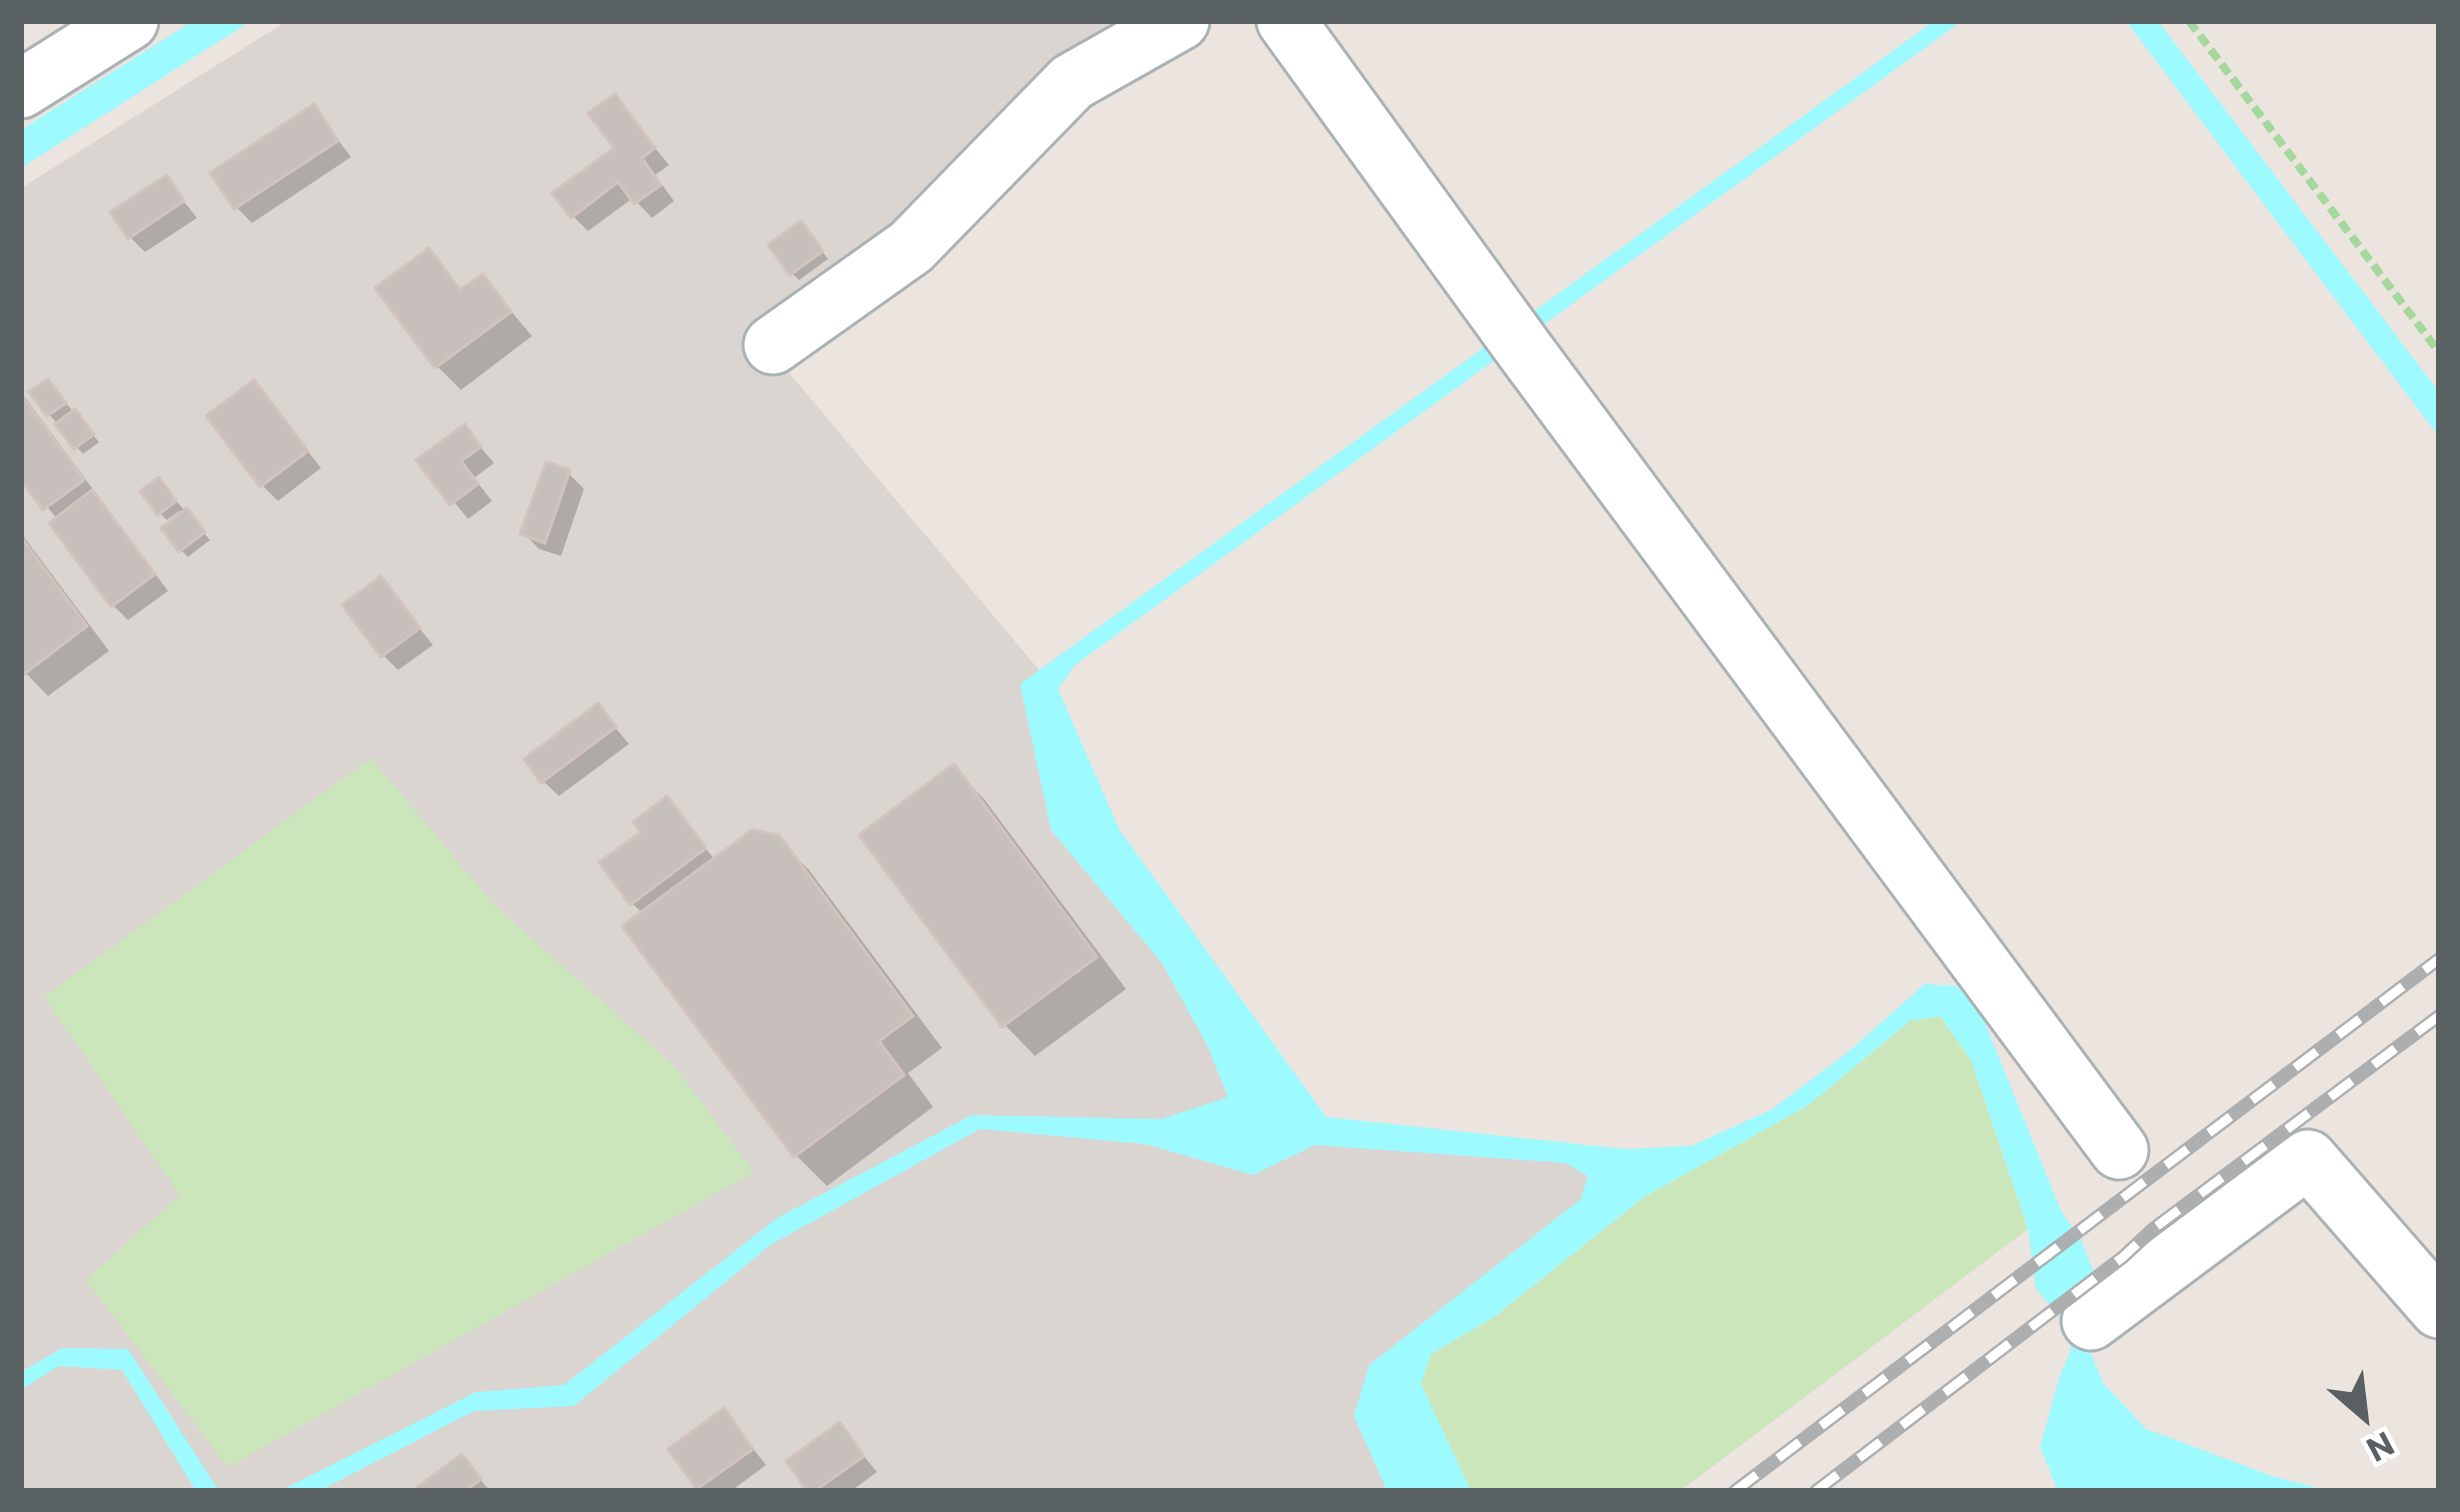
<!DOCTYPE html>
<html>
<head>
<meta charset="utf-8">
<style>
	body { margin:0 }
	#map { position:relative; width:2460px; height:1512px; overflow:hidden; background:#ece4df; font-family:Commissioner,sans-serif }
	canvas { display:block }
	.frame { position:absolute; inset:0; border:24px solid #586061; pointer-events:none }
	.north { position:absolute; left:2304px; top:1356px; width:120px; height:120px; -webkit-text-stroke:9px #fff; paint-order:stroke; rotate:152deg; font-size:33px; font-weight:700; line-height:48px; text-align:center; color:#586061 }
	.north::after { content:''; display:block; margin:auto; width:42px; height:54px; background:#586061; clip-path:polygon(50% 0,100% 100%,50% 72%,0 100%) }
</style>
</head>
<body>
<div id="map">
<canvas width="2460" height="1512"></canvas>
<div class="frame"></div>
<div class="north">N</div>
</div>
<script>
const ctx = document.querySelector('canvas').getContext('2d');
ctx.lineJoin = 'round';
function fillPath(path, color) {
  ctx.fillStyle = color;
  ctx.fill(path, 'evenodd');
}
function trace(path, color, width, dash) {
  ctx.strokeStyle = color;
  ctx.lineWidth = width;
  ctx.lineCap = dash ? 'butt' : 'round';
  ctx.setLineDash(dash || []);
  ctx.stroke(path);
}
const industrial = new Path2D(`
	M287,21H1147L895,238L758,336L1045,677L1109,866L1294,1130L1638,1157L1375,1388L1431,1491H21V188Z`);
const green = new Path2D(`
	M371,758L494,905L675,1067L754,1172L228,1467L86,1280L180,1195L44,997Z
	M1941,1016L1971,1060L2028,1229L1680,1491H1471L1421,1384L1431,1354L1494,1317L1644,1197L1807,1106L1910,1021Z`);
const water = new Path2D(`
	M193,21H251L21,168V130Z
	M1934,21H1962L1076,664L1058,689L1119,829L1326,1117L1624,1149L1691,1146L1771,1110L1848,1052L1925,984L1957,986L1981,1013L2061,1211L2082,1242L2093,1270L2084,1309L2086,1342L2103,1383L2146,1429L2272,1476L2329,1491H2058L2040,1447L2060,1375L2071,1350L2067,1327L2036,1289L2028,1229L1971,1060L1940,1016L1910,1021L1807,1106L1644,1197L1494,1317L1431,1354L1421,1384L1471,1491H1387L1354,1416L1369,1365L1581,1199L1588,1176L1565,1163L1315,1145L1253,1175L1145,1144L980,1129L772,1244L574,1406L474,1411L319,1491H280L476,1392L564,1385L777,1218L972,1115L1161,1119L1228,1097L1206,1043L1162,963L1051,830L1020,684Z
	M2126,21H2158L2439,392V437Z
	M62,1348L128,1349L219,1491H196L122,1370L59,1366L21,1390V1372Z`);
const shadow = new Path2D(`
	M614,98L669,165L655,175L674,201L652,218L633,198L588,231L573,216L618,148Z
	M314,108L351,157L252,223L236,207Z
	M166,179L197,218L145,252L130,237Z
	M808,232L828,259L799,280L792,273Z
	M428,252L464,292L483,278L532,336L461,390L437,366Z
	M254,384L321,468L278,501L262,485Z
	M54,389L99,442L83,454L49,414Z
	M21,392L168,591L128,620L113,605L58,520L21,475Z
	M464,428L494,463L474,478L492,501L468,519L421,461Z
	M568,473L584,489L561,556L539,549L524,533Z
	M165,488L210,540L188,557L181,550L183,515L179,511L167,520L160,513Z
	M21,533L109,651L48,696L21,668Z
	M381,580L433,645L398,670L383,655Z
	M598,707L629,744L559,796L543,781Z
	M954,768L984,799L1126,989L1035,1056L1005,1025L863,836Z
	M667,800L715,860L777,838L809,870L942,1048L908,1073L933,1107L827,1186L796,1155L643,914L632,903L645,832Z
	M724,1412L766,1465L731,1491H703L672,1450Z
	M839,1426L877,1472L851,1491H811Z
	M462,1458L490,1491H421Z`);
const building = new Path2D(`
	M615,94L655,148L642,158L661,185L634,204L618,182L571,218L552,193L614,148L588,113Z
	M314,104L338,141L234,209L210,173Z
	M167,175L184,201L128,239L110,212Z
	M801,221L823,251L790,275L768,245Z
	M429,248L460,290L483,274L511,312L435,368L375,288Z
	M48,379L66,403L47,416L29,392Z
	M254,380L308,451L260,487L206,416Z
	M21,395L84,480L43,510L21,480Z
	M75,409L94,434L74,449L55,424Z
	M465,424L481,447L461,461L478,484L450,505L416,460Z
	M546,462L570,470L545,543L520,534Z
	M159,477L176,501L158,515L140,491Z
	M92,490L155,574L111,607L49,523Z
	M187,508L205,532L179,552L161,528Z
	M21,537L87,626L23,675L21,673Z
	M381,576L420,628L381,657L342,605Z
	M598,703L616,727L541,783L524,759Z
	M954,764L1097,957L1002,1027L859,835Z
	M667,796L706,848L630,905L599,862L641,832L633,822Z
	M752,830L779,835L913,1016L879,1041L904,1075L794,1157L622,926Z
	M724,1408L753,1449L697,1489L668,1449Z
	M840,1422L864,1456L815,1491H807L786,1461Z
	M462,1454L481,1479L465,1491H418L416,1488Z`);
const path = new Path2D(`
	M2189,21L2439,352`);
const minor = new Path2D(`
	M1286,21L1526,352L2119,1150
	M21,89L129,21
	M773,345L911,247L1072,82L1180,21
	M2091,1321L2308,1159L2439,1309`);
const rail = new Path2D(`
	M1735,1491L2439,959
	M1816,1491L2123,1257L2153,1229L2439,1016`);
fillPath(industrial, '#dbd5d2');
fillPath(green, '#cbe6ba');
fillPath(water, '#9dfaff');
fillPath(shadow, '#0003');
fillPath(building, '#c7bfbc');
trace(building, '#d1c3bd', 3);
trace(minor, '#abb2b3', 63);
trace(path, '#a4d89c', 8, [12, 6]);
trace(minor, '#fff', 57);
trace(rail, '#adaeaf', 14);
trace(rail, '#fff', 9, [27]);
</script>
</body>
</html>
